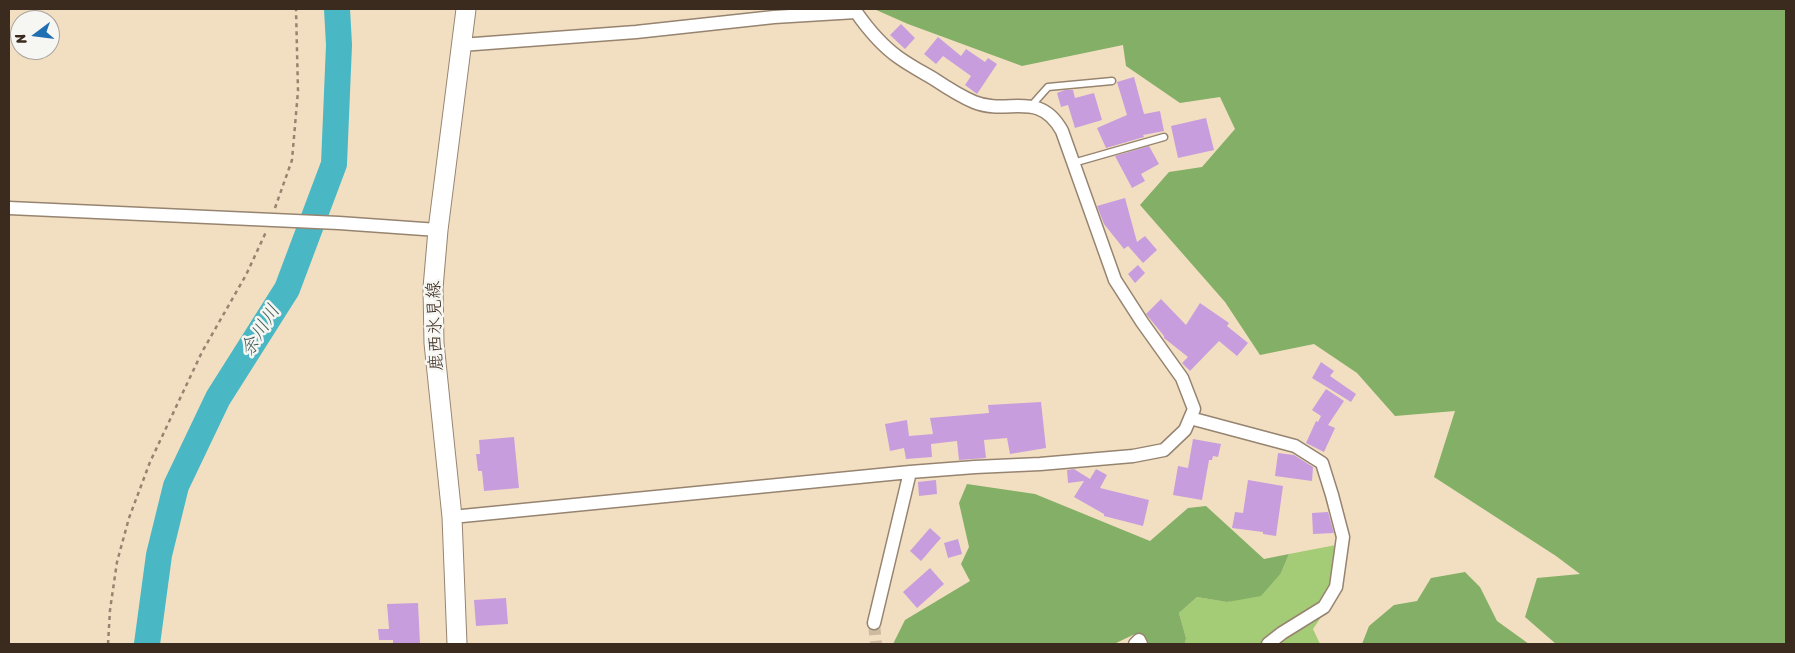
<!DOCTYPE html>
<html>
<head>
<meta charset="utf-8">
<style>
	body { margin:0 }
	#map { position:relative; width:1795px; height:653px; overflow:hidden; background:#f2dfc2; font-family:Sriracha,sans-serif }
	canvas { display:block }
	.frame { position:absolute; inset:0; border:10px solid #3b2a1e; pointer-events:none }
	.north { position:absolute; left:10px; top:10px; width:50px; height:50px; box-sizing:border-box; background:#f6f6f2; border:1px solid #aba49d; border-radius:50%; rotate:255deg; font-size:14px; font-weight:700; line-height:20px; text-align:center; color:#3b2a1e }
	.north::after { content:''; display:block; margin:auto; width:18px; height:22px; background:#1f6fb2; clip-path:polygon(50% 0,100% 100%,50% 72%,0 100%) }
</style>
</head>
<body>
<div id="map">
<canvas width="1795" height="653"></canvas>
<div class="frame"></div>
<div class="north">N</div>
</div>
<script>
const ctx = document.querySelector('canvas').getContext('2d');
ctx.lineJoin = 'round';
function fillPath(path, color) {
  ctx.fillStyle = color;
  ctx.fill(path, 'evenodd');
}
function trace(path, color, width, dash) {
  ctx.strokeStyle = color;
  ctx.lineWidth = width;
  ctx.lineCap = dash ? 'butt' : 'round';
  ctx.setLineDash(dash || []);
  ctx.stroke(path);
}
function label(font, color, halo, rows, align = 'center') {
  ctx.font = font + ' Sriracha,"Klee One",sans-serif';
  ctx.lineWidth = 5;
  ctx.setLineDash([]);
  ctx.textBaseline = 'middle';
  ctx.strokeStyle = halo;
  ctx.fillStyle = color;
  for (const [text, x, y, turn = 0] of rows) {
    ctx.save();
    ctx.translate(x, y);
    ctx.rotate((+turn || 0) * Math.PI / 180);
    ctx.textAlign = isNaN(turn) ? turn : align;
    if (halo) ctx.strokeText(text, 0, 0);
    ctx.fillText(text, 0, 0);
    ctx.restore();
  }
}
const green = new Path2D(`
	M1336,545C1334,577 1333,603 1313,629L1320,644H1185L1186,638L1179,613L1197,597L1228,602L1281,573L1289,554Z`);
const forest = new Path2D(`
	M874,9H1786V644H1556L1525,617L1537,578L1580,574L1556,556L1434,477L1455,411L1395,416L1357,373L1314,344L1260,355L1225,302L1140,205L1169,172L1202,167L1235,129L1220,97L1180,103L1126,66L1123,45L1022,66L908,24Z
	M967,484L1035,494L1150,541L1188,508L1206,506L1264,559L1289,554L1281,573L1261,596L1227,602L1197,597L1179,613L1186,638L1185,644H1148L1135,634L1114,644H893L905,620L970,581L961,564L969,547L959,503Z
	M1465,572L1480,587L1497,621L1529,644H1362L1369,626L1394,605L1417,601L1431,578Z`);
const river = new Path2D(`
	M147,644L159,555L176,486L218,398L287,289L334,164L339,45L337,9`);
const building = new Path2D(`
	M901,24L915,38L905,49L890,35Z
	M938,37L961,56L966,49L985,62L988,58L997,64L977,94L965,85L971,76L943,56L936,64L924,54Z
	M1134,77L1144,114L1160,111L1164,131L1143,135L1144,137L1106,148L1097,128L1127,115L1117,82Z
	M1065,90H1073L1075,98L1094,93L1102,120L1075,128L1068,105L1061,107L1057,93Z
	M1206,118L1214,150L1178,158L1171,126Z
	M1149,146L1159,164L1141,174L1145,181L1132,188L1115,156Z
	M1125,198L1137,242L1145,236L1157,250L1143,263L1128,246L1124,249L1104,224L1097,206Z
	M1138,265L1145,273L1135,283L1128,274Z
	M1161,299L1186,325L1200,303L1229,323L1227,326L1248,343L1237,356L1219,341L1190,371L1182,363L1188,357L1164,338V336L1146,314Z
	M1321,362L1334,371L1330,376L1356,394L1351,402L1312,378Z
	M1326,389L1344,401L1328,425L1335,428L1324,452L1306,443L1316,421L1318,422L1321,416L1312,410Z
	M1041,402L1046,448L1010,454L1007,438L984,440L986,458L959,460L957,441L931,444L932,457L906,459L904,448L890,451L885,424L907,420L909,436L933,434L930,418L989,413L988,405Z
	M514,437L519,488L484,491L482,471H478L476,454H480L479,440Z
	M1193,439L1221,444L1218,457L1213,456L1212,460H1209L1202,500L1173,495L1178,466L1188,468Z
	M1278,453L1294,455L1313,467L1312,481L1275,476Z
	M1074,469L1090,479L1096,469L1107,475L1100,488L1149,500L1143,526L1104,516V514L1074,497L1084,481L1068,483L1067,470Z
	M936,480L937,494L919,496L918,482Z
	M1248,480L1283,486L1276,536L1263,534V532L1232,528L1235,512L1243,513Z
	M1328,512L1334,533L1313,534L1312,513Z
	M930,528L941,538L921,561L910,551Z
	M958,539L962,554L948,558L944,543Z
	M930,568L944,584L917,608L903,592Z
	M506,598L508,624L476,626L474,600Z
	M418,603L420,644H393V640H379L378,629H389L387,604Z`);
const streetTunnel = new Path2D(`
	M874,623L876,644`);
const path = new Path2D(`
	M275,208L292,160L298,91L296,9
	M108,644L110,610L117,562L129,518L150,462L202,352L246,275L266,232`);
const lane = new Path2D(`
	M1031,106L1048,87L1112,81
	M1073,163L1164,137`);
const street = new Path2D(`
	M461,45L636,32L774,17L856,12
	M9,208L339,223L438,230
	M1190,418L1295,446L1322,463L1332,495L1343,537L1336,587L1324,607L1282,633L1268,644
	M452,517L910,472L975,467L1040,464L1133,456L1164,450L1185,430L1194,409L1182,378L1142,322L1115,280L1062,131C1039,89 1008,116 974,102C960,96 946,87 934,79C922,72 909,65 898,57C881,45 868,29 856,12V9
	M874,623L910,472
	M1135,644L1139,640L1141,644`);
const secondary = new Path2D(`
	M457,644L452,517L434,343L433,288L438,230L466,9`);
const streetNames = [
	["鹿西氷見線",436,326,-92]
];
const waterNames = [
	["余川川",261,331,-58]
];
fillPath(green, '#a4cb75');
fillPath(forest, '#83af66');
trace(river, '#49b7c4', 26);
fillPath(building, '#c79ddd');
trace(streetTunnel, '#cdbba1', 12, [12, 6]);
trace(lane, '#968470', 9);
trace(street, '#968470', 15);
trace(secondary, '#968470', 21);
trace(path, '#968470', 2.5, [4, 4]);
trace(lane, '#fff', 6);
trace(street, '#fff', 12);
trace(secondary, '#fff', 19);
label('18px', '#3b2a1e', '#f6f6f2', streetNames);
label('italic 19px', '#405b58', '#f6f6f2', waterNames);
</script>
</body>
</html>
